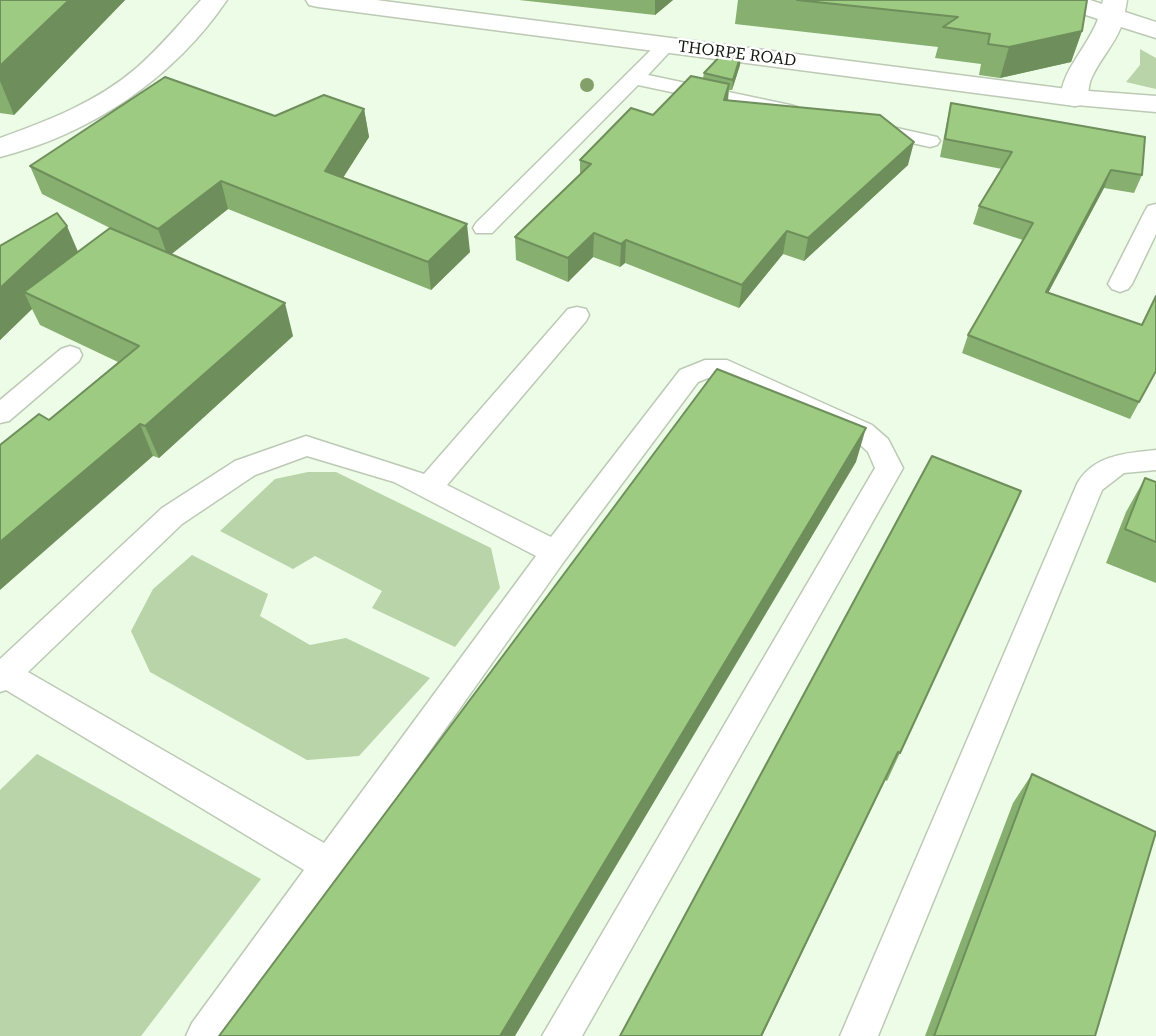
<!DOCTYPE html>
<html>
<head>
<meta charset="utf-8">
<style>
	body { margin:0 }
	canvas { display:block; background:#edfce6 }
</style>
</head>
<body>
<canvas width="1156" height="1036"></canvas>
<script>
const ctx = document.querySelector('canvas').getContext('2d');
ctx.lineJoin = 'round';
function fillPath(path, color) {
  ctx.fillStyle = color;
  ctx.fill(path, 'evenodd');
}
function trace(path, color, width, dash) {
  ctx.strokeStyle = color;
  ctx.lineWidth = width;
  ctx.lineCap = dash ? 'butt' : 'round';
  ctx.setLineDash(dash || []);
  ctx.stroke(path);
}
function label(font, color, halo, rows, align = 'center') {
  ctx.font = font + ' "Roboto Serif",serif';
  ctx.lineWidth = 5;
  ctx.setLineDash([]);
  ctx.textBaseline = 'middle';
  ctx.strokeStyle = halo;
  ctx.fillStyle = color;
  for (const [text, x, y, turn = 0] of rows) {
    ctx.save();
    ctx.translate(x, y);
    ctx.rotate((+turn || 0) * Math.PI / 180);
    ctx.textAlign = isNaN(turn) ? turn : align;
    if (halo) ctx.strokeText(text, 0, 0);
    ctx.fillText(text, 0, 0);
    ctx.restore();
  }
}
const green = new Path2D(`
	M1140,49L1156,58V89L1126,82L1140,65Z
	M308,472H336L491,548L500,588L455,647L372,608L382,591L315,556L293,569L220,531L275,479Z
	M192,555L268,594L260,616L310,645L346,638L430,678L359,756L307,760L150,672L131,631L153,589Z
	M37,754L261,879L141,1036H0V790Z`);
const service = new Path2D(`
	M667,39L676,45L648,75L790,105L797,107L800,111L797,115L790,117L638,85L492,233H476L473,228L476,223L660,41Z
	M870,122L937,137L940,141L937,145L930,147L863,132L860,128L863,124Z
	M1156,204V234L1132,284L1128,289L1120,292L1112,289L1108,284L1145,211L1148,206Z
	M577,307L586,309L589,315L586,321L447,485L551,537L680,370L705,360H727L872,425L888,439L903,468L582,1036H542L875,468L868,452L854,439L724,378H708L698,382L565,560L228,1036H186L192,1023L304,870L6,690L0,692V659L162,508L235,461L306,436L424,474L568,309ZM307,456L394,482L536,556L324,843L28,672L182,524L255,475Z
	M70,346L79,349L82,355L79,361L9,421L0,423V400L61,349Z
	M1156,450V470L1124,473L1102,490L878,1036H840L1077,484C1093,455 1126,453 1156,450Z`);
const minor = new Path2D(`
	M201,0H227C174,78 91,134 0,157V138C47,121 95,103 134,70C159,49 179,24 201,0Z
	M306,0H376L1075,90L1085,92L1089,98L1085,104L1075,106L318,7L309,5Z`);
const tertiary = new Path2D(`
	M1075,90L1156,96V112L1065,104L1061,98L1065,92Z`);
const secondary = new Path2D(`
	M1053,0H1090L1102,4L1103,0H1127L1125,12L1156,22V38L1121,27C1114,45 1100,59 1092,77C1087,86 1090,95 1085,104L1075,106L1065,104L1061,98C1061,71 1088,47 1098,19L1056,5Z`);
const trees = [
	[587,85]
];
const wall = new Path2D(`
	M0,0H125L14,115L0,113Z
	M519,0H673L655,15Z
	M738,0H1087L1082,31L1071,62L1000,78L979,75L981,64L935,58L938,47L735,24Z
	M741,54L740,65L732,90H729L728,101L908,165L804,261L783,254L739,308L625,263L620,267L593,257L568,282L516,260L515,237L580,175V160L653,115L703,78L704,73Z
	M951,103L1142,175L1134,193L1104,188L1048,293L1141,325L1156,296V373H1155L1130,419L962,353L968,335L1023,240L973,224L979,206L1002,169L940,157L947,121Z
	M364,109L369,137L343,178L470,252L431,290L228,209L171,254L293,336L159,458L49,420L118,362L40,325L32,309L0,340V246L78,252L110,228L42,194L30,166L275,116Z
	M1145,478L1156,482V583L1106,563L1126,512Z
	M1021,491L887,781L885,780L762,1036H620Z
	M1032,774L1095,1036H925L1013,803Z`);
const shadedWall = new Path2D(`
	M69,0H125L14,115L0,81V66Z
	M655,0H673L655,15Z
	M1082,31L1071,62L1000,78L1009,47Z
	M741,54L740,65L732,90L733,80Z
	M729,84L727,107L724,100Z
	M364,109L369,137L330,198L325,171Z
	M914,142L908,165L804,261L808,238Z
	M1111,170L1104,188L1039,310L1046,292Z
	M221,181L228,209L168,257L158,229Z
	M467,224L470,252L431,290L428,262Z
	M67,226L82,261L24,292L32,309L0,340V288Z
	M787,231L783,254L739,308L742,285Z
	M594,233L593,257L568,282V258Z
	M626,240L625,263L620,267L621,244Z
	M285,303L293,336L159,458L145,426Z
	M140,424L153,456L0,590V542Z
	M866,428L856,462L515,1036H500Z
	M898,752L762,1036H761Z`);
const building = new Path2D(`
	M0,0H69L0,66Z
	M797,0H1087L1082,31L1009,47L988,44L990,34L943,27L958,17Z
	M724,52L741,54L733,80L704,73Z
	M691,76L729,84L724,100L880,115L914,142L808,238L787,231L742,285L626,240L621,244L594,233L568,258L515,237L591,164L580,160L631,108L653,115Z
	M165,77L275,116L324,95L364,109L325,171L467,224L428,262L221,181L158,229L30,166Z
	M951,103L1145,137L1142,175L1111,170L1046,292L1142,325L1156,296V371L1139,402L968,335L1033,223L979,206L1012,152L945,139Z
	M57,213L67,226L0,288V246Z
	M110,228L285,303L145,426L140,424L0,542V445L39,414L49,420L139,346L24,292Z
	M717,369L866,428L500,1036H219Z
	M932,456L1021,491L900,753L898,752L761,1036H620Z
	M1145,478L1156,482V542L1125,529Z
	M1032,774L1156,832L1095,1036H934Z`);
const farStreetnames = [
	["THORPE ROAD",737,54,7]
];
fillPath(green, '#b8d4a8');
trace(service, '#bcc9b4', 3);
trace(minor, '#bcc9b4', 3);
trace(tertiary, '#bcc9b4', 3);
trace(secondary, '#bcc9b4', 3);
fillPath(service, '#fff');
fillPath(minor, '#fff');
fillPath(tertiary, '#fff');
fillPath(secondary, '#fff');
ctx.fillStyle = '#83a06b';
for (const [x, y] of trees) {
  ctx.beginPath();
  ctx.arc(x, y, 7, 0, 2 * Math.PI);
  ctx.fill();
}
fillPath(wall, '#87af70');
fillPath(shadedWall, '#6e8e5b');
fillPath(building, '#9dcb82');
trace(building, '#6e8e5b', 2);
label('16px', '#12160f', '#fff', farStreetnames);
</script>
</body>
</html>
